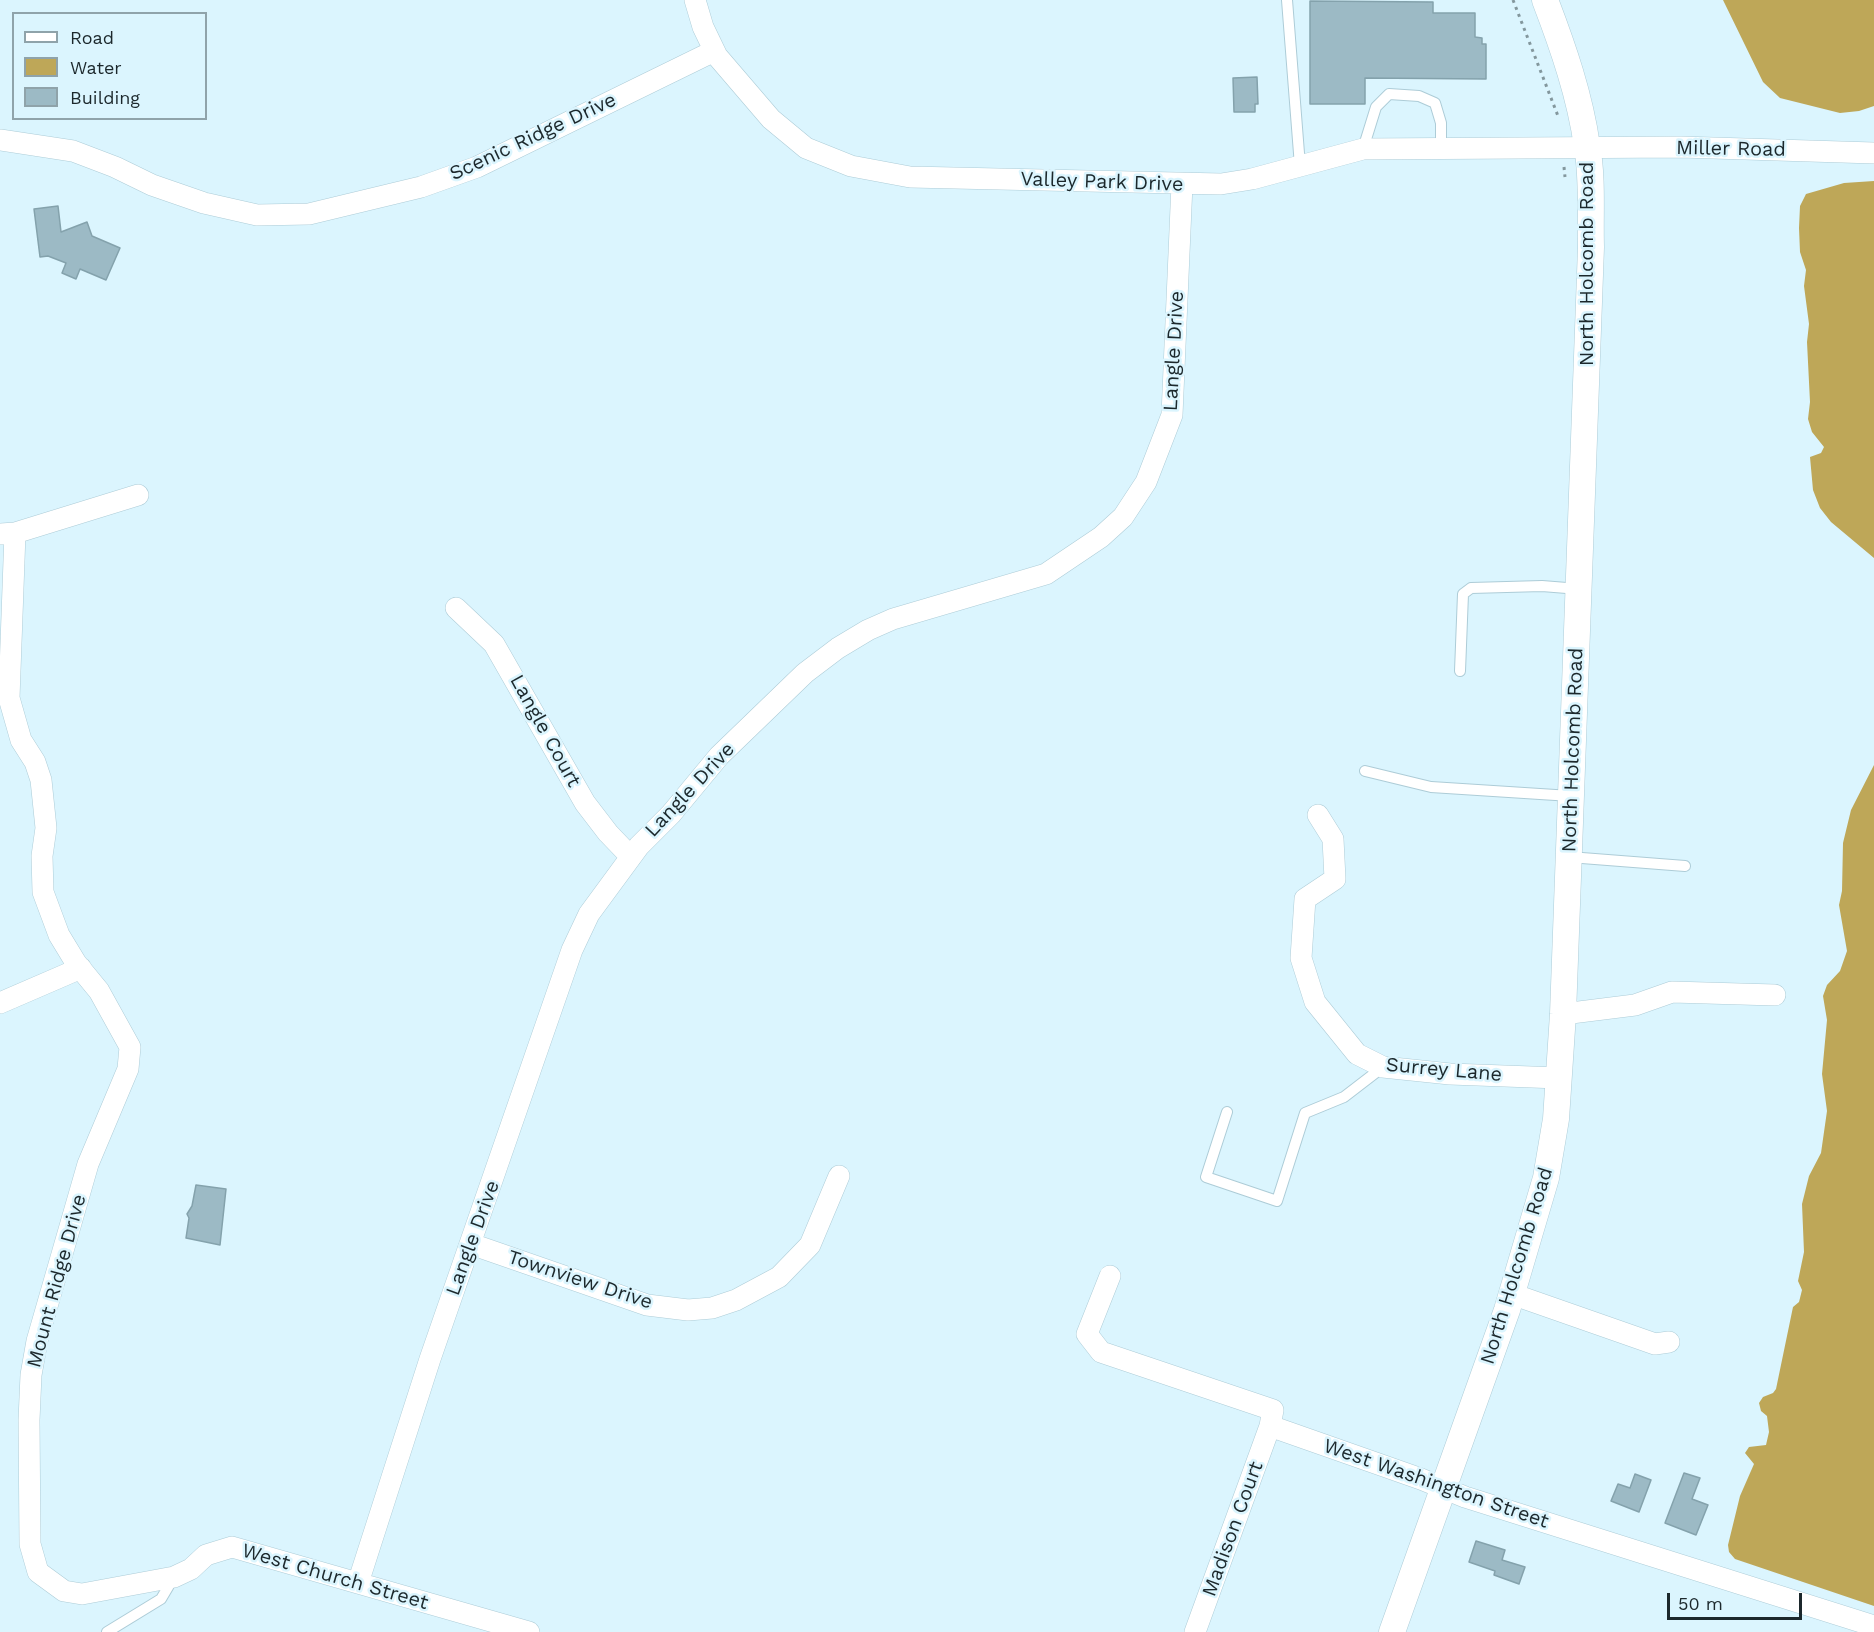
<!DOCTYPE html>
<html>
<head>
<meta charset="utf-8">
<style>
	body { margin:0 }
	#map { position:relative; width:1874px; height:1632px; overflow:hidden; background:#dbf5fe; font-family:"Work Sans",sans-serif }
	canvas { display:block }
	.legend { position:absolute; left:12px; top:12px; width:195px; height:108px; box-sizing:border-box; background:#dbf5fe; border:2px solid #8fa3aa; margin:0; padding:8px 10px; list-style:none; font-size:18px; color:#1c282c }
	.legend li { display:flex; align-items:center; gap:12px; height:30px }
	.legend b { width:30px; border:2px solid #8fa3aa }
	.scale { position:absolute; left:1667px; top:1593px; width:135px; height:27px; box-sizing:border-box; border:3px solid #1c282c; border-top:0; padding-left:8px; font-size:18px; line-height:21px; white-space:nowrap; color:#1c282c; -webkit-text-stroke:4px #dbf5fe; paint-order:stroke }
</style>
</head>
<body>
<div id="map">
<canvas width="1874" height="1632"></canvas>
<ul class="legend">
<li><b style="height:8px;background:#fff"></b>Road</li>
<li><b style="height:16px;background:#bea758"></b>Water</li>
<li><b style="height:16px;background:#9cbac5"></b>Building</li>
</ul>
<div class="scale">50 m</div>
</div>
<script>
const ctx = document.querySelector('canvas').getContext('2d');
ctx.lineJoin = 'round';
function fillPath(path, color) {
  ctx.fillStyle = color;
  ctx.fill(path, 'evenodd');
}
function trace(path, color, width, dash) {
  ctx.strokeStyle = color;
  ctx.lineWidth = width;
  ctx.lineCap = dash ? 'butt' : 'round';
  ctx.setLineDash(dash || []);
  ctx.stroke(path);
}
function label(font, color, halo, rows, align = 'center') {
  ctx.font = font + ' "Work Sans",sans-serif';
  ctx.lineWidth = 5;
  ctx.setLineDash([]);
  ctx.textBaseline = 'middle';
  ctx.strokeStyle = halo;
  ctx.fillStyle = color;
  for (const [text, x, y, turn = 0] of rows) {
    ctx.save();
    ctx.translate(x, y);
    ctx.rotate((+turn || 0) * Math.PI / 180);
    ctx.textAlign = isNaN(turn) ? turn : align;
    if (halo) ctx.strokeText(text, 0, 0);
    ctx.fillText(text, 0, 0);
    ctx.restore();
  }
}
const water = new Path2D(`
	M1723,0H1874V106L1859,111L1840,113L1780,98L1763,82Z
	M1874,181V558L1831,522L1820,508L1813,490L1810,457L1821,453L1824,447L1812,432L1808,419L1810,402L1807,342L1809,324L1804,286L1806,270L1800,252L1799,228L1800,206L1806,194L1844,183Z
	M1874,765V1606L1735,1559L1729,1552L1728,1545L1740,1496L1754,1464L1745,1453L1749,1447L1766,1445L1769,1432L1767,1416L1761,1411L1759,1403L1763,1397L1773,1393L1776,1389L1793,1307L1799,1302L1802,1290L1798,1281L1804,1252L1802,1204L1809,1176L1821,1153L1827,1111L1822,1074L1827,1020L1823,996L1827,985L1840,971L1847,951L1839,905L1842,891L1843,843L1851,810Z`);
const building = new Path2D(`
	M1310,1L1433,2V13H1475V37L1482,38V44H1486V79L1365,78V104H1310Z
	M1257,77L1258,104H1255V112H1234L1233,78Z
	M58,206L61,232L87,222L92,236L120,248L106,280L80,269L76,279L62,273L66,263L48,256L40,257L34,209Z
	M196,1185L226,1189L220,1245L186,1238L189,1218L187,1214L192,1206Z
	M1684,1473L1700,1478L1692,1499L1708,1505L1696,1535L1665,1523Z
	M1635,1474L1651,1480L1639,1512L1611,1501L1618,1484L1630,1488Z
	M1476,1541L1505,1550L1502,1560L1525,1567L1519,1584L1494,1575L1495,1571L1469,1562Z`);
const path = new Path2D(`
	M1513,0L1558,116
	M1564,167L1565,177`);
const service = new Path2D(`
	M1287,0L1300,166
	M1363,149L1376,107L1389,94L1419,96L1435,103L1441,123V149
	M1460,671L1463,594L1471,588L1542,586L1579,589
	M1365,771L1431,787L1571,796
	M1569,857L1685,866
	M1227,1112L1206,1177L1277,1201L1305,1113L1344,1097L1383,1067
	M107,1632L161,1599L174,1577`);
const minor = new Path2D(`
	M695,0L703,27L717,56L771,119L806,148L851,166L910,177L1221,184L1252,179L1363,149L1681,147L1874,153
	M0,140L73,151L115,167L152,185L204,203L257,215L309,214L421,187L477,167L714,51
	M15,533L9,698L21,740L35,762L41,780L46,828L42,856L43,892L59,935L76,963L99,991L130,1047L128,1069L88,1164L37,1341L31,1375L29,1420L30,1544L38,1572L64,1591L82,1594L174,1577L191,1569L206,1555L232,1547L529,1632
	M1,534L15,533L138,495
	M456,608L494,644L585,803L608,833L631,857
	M1318,815L1333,839L1335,879L1305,899L1301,958L1315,1002L1357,1054L1383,1067L1450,1074L1559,1078
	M0,1003L81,968
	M1563,1014L1635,1005L1672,992L1775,995
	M471,1244L647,1305L688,1310L712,1308L736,1300L779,1277L810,1245L839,1176
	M1110,1276L1087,1334L1101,1352L1273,1410L1270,1426L1195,1632
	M1512,1294L1655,1344L1669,1342
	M1270,1426L1421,1479L1465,1497L1874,1626
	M358,1583L430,1359L572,950L589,914L639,846L671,814L719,756L805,673L838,648L868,630L893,619L1046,574L1101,537L1123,517L1146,482L1172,415L1182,184`);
const tertiary = new Path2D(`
	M1392,1632L1507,1310L1546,1178L1556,1119L1563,1014L1591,247C1590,214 1593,179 1587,146C1580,96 1563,47 1545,0`);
const streetNames = [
	["Scenic Ridge Drive",533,137,-25],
	["Miller Road",1731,149,1],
	["Valley Park Drive",1102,182,2],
	["North Holcomb Road",1587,264,-90],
	["Langle Drive",1174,351,-87],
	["Langle Court",545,731,61],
	["North Holcomb Road",1573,750,-88],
	["Langle Drive",690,790,-47],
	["Surrey Lane",1444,1070,5],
	["Langle Drive",473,1238,-70],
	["North Holcomb Road",1517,1266,-73],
	["Townview Drive",580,1280,18],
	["Mount Ridge Drive",57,1281,-75],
	["West Washington Street",1436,1484,19],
	["Madison Court",1233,1529,-70],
	["West Church Street",335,1577,16]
];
fillPath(water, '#bea758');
fillPath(building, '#9cbac5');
trace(building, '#84a2ac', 1.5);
trace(service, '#adccd7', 12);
trace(minor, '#adccd7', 22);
trace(tertiary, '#adccd7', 27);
trace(path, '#83979d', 3, [3, 4.5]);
trace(service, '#fff', 10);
trace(minor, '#fff', 21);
trace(tertiary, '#fff', 26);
label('20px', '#1c282c', '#dbf5fe', streetNames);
</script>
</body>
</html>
